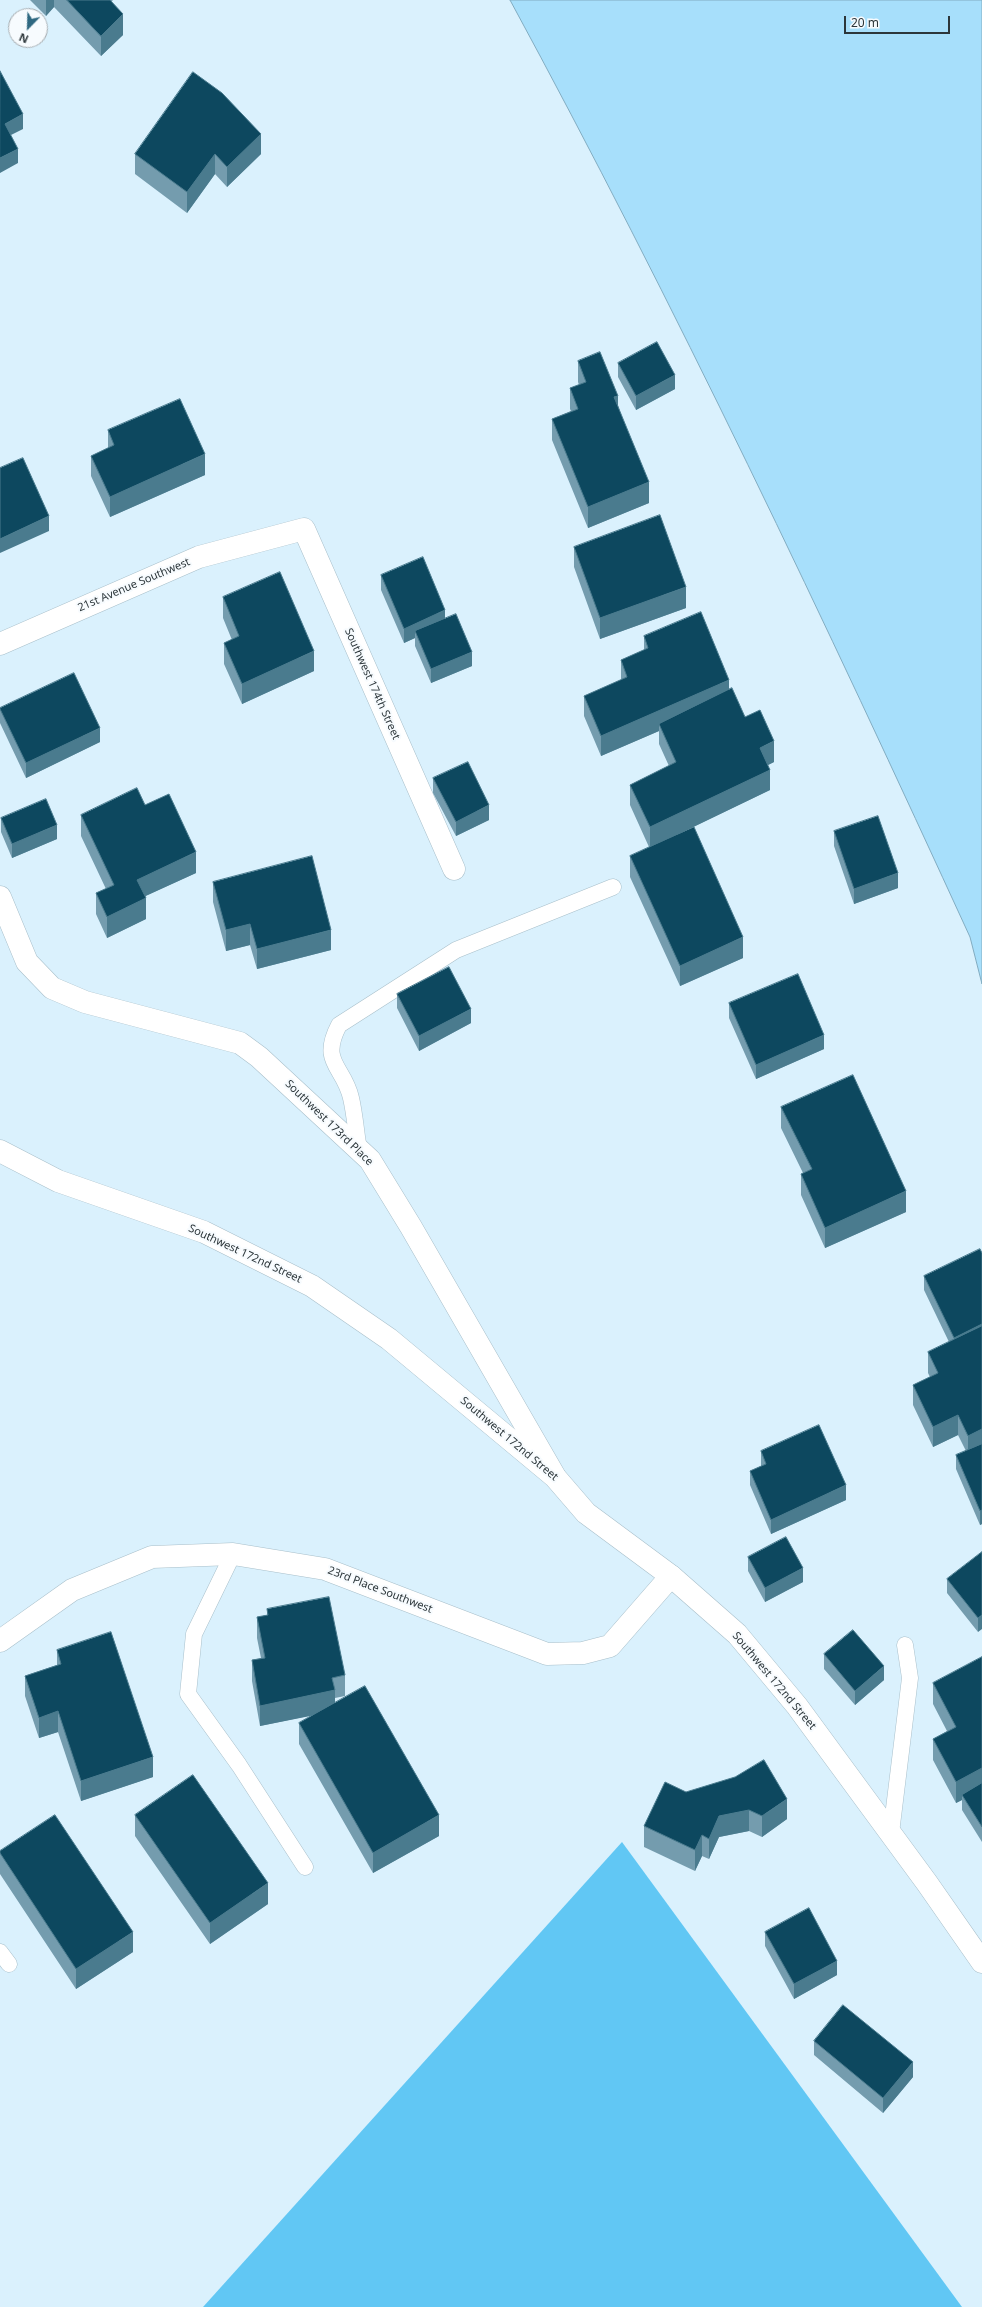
<!DOCTYPE html>
<html>
<head>
<meta charset="utf-8">
<style>
	body { margin:0 }
	#map { position:relative; width:982px; height:2307px; overflow:hidden; background:#daf1fd; font-family:"Noto Sans",sans-serif }
	canvas { display:block }
	.north { position:absolute; left:8px; top:8px; width:40px; height:40px; box-sizing:border-box; background:#f7fbfe; border:1px solid #a6acb0; border-radius:50%; rotate:203deg; font-size:11px; font-weight:700; line-height:16px; text-align:center; color:#2c363a }
	.north::after { content:''; display:block; margin:auto; width:14px; height:18px; background:#2e6881; clip-path:polygon(50% 0,100% 100%,50% 72%,0 100%) }
	.scale { position:absolute; left:844px; top:16px; width:106px; height:18px; box-sizing:border-box; border:2px solid #2c363a; border-top:0; padding-left:5px; font-size:12px; line-height:14px; white-space:nowrap; color:#2c363a; -webkit-text-stroke:3px #f7fbfe; paint-order:stroke }
</style>
</head>
<body>
<div id="map">
<canvas width="982" height="2307"></canvas>
<div class="north">N</div>
<div class="scale">20 m</div>
</div>
<script>
const ctx = document.querySelector('canvas').getContext('2d');
ctx.lineJoin = 'round';
function fillPath(path, color) {
  ctx.fillStyle = color;
  ctx.fill(path, 'evenodd');
}
function trace(path, color, width, dash) {
  ctx.strokeStyle = color;
  ctx.lineWidth = width;
  ctx.lineCap = dash ? 'butt' : 'round';
  ctx.setLineDash(dash || []);
  ctx.stroke(path);
}
function label(font, color, halo, rows, align = 'center') {
  ctx.font = font + ' "Noto Sans",sans-serif';
  ctx.lineWidth = 4;
  ctx.setLineDash([]);
  ctx.textBaseline = 'middle';
  ctx.strokeStyle = halo;
  ctx.fillStyle = color;
  for (const [text, x, y, turn = 0] of rows) {
    ctx.save();
    ctx.translate(x, y);
    ctx.rotate((+turn || 0) * Math.PI / 180);
    ctx.textAlign = isNaN(turn) ? turn : align;
    if (halo) ctx.strokeText(text, 0, 0);
    ctx.fillText(text, 0, 0);
    ctx.restore();
  }
}
const forest = new Path2D(`
	M622,1842L962,2307H203Z`);
const water = new Path2D(`
	M510,0H982V984L970,937C825,621 676,306 510,0Z`);
const service = new Path2D(`
	M359,1150C356,1133 355,1115 351,1098C344,1066 319,1063 339,1025L456,950L613,887
	M233,1554L194,1634L188,1694L239,1765L305,1867
	M891,1833L910,1678L905,1645
	M0,1952L9,1964`);
const minor = new Path2D(`
	M0,644L199,557L304,529L454,869
	M0,897L27,962L52,988L85,1002L240,1043L259,1057L370,1160L411,1227L554,1475
	M0,1641L72,1590L152,1557L233,1554L325,1569L547,1654L583,1653L610,1646L671,1576`);
const tertiary = new Path2D(`
	M0,1151L58,1181L204,1232L312,1286L389,1339L555,1477L586,1513L671,1576L737,1634L797,1706L927,1883L982,1962`);
const wall = new Path2D(`
	M30,0H113L111,2L123,35L101,56L54,7L46,16Z
	M261,134V154L227,187L215,174L187,213L135,174V154Z
	M578,361L618,405L649,503L588,528L552,440V419L571,411L570,409V388L579,385L578,382Z
	M618,363L675,389L636,410L618,377Z
	M108,430L205,475L110,517L91,476V456L108,448Z
	M574,547L686,608L600,639L574,567Z
	M381,575L445,619L472,666L431,683L415,646V638L404,643L381,590Z
	M223,597L314,671L242,704L224,664V643L232,640L223,618Z
	M644,636L729,690L745,717L774,762L768,765L770,790L676,835L743,958L680,986L630,877V856L649,847L630,805V785L669,766L659,744V731L601,756L584,716V696L621,680V660L644,650Z
	M0,708L100,742L26,778L0,723Z
	M433,778L489,820L456,836L433,793Z
	M145,805L196,873L145,896L146,919L107,938L96,914V893L106,889L81,836V815Z
	M1,818L57,839L12,858L1,832Z
	M834,831L898,888L854,904L834,846Z
	M213,882L331,950L257,969L250,945L226,951L213,902Z
	M397,994L471,1023L419,1051L397,1008Z
	M729,1003L824,1049L756,1079L729,1018Z
	M781,1107L906,1212L825,1248L801,1195V1174L803,1173L781,1128Z
	M982,1253V1524L980,1525L956,1469V1455L966,1451L958,1435L933,1447L913,1405V1385L930,1377L928,1373V1352L949,1342L924,1290V1276Z
	M761,1451L846,1500L771,1534L750,1485V1471L761,1466Z
	M982,1552L978,1632L947,1593V1579Z
	M748,1557L803,1582L765,1602L748,1571Z
	M267,1609L345,1675V1696L335,1698V1703L439,1836L373,1873L299,1744V1723L313,1715L260,1726L252,1681V1660L261,1658L257,1638V1617L267,1615Z
	M57,1650L153,1777L81,1801L58,1732L39,1738L25,1696V1676L57,1665Z
	M824,1654L884,1680L855,1705L824,1669Z
	M982,1657V1842L962,1810V1800L956,1803L933,1760V1739L947,1731L933,1704V1683Z
	M686,1792L787,1819L762,1837L749,1831L719,1837L709,1859L702,1856L695,1871L644,1847V1826Z
	M135,1815L268,1904L210,1944L135,1836Z
	M0,1851L133,1952L76,1989L0,1874Z
	M765,1932L837,1975L794,1999L765,1946Z
	M814,2041L913,2077L883,2113L814,2055Z`);
const shadedWall = new Path2D(`
	M46,0H54V7L46,16Z
	M123,14V35L101,56V36Z
	M23,114V129L5,138V124Z
	M261,134V154L227,187V167Z
	M18,149V163L0,173V158Z
	M215,154V174L187,213V192Z
	M675,375V389L636,410V396Z
	M618,396V417L614,397Z
	M205,454V475L110,517V497Z
	M649,482V503L588,528V507Z
	M49,516V531L0,553V539Z
	M686,587V608L600,639V618Z
	M445,610V625L415,631V638L404,643V629Z
	M314,651V671L242,704V684Z
	M472,652V666L431,683V669Z
	M729,680V701L659,724V731L601,756V736Z
	M100,728V742L26,778V763Z
	M774,741V762L760,769V748Z
	M770,770V790L650,848V827Z
	M489,805V820L456,836V822Z
	M57,825V839L12,858V844Z
	M196,852V873L137,900V880Z
	M898,873V888L854,904V889Z
	M146,898V919L107,938V917Z
	M250,924V945L226,951V930Z
	M331,930V950L257,969V949Z
	M743,937V958L680,986V966Z
	M471,1009V1023L419,1051V1036Z
	M824,1035V1049L756,1079V1065Z
	M906,1191V1212L825,1248V1228Z
	M982,1324V1339L954,1352V1338Z
	M958,1415V1435L933,1447V1427Z
	M982,1429V1450L968,1456V1436Z
	M846,1485V1500L771,1534V1520Z
	M982,1510V1524L980,1525V1511Z
	M803,1568V1582L765,1602V1588Z
	M982,1615V1629L978,1632V1618Z
	M884,1666V1680L855,1705V1691Z
	M335,1690V1711L260,1726V1706Z
	M58,1711V1732L39,1738V1718Z
	M153,1757V1777L81,1801V1781Z
	M982,1768V1789L962,1795V1800L956,1803V1782Z
	M787,1799V1819L762,1837V1816Z
	M749,1810V1831L719,1837L709,1859V1839L719,1816Z
	M439,1815V1836L373,1873V1853Z
	M702,1835V1856L695,1871V1850Z
	M268,1883V1904L210,1944V1923Z
	M133,1932V1952L76,1989V1969Z
	M837,1961V1975L794,1999V1984Z
	M913,2062V2077L883,2113V2098Z`);
const building = new Path2D(`
	M67,0H110L123,14L101,36Z
	M0,71L23,114L5,124L18,149L0,158Z
	M193,72L222,93L261,134L227,167L215,154L187,192L135,154Z
	M657,342L675,375L636,396L618,363Z
	M600,352L618,396L614,397L649,482L588,507L552,419L578,409L570,388L586,382L578,361Z
	M180,399L205,454L110,497L91,456L114,445L108,430Z
	M23,458L49,516L0,539V468Z
	M660,515L686,587L600,618L574,547Z
	M423,557L445,610L404,629L381,575Z
	M280,572L314,651L242,684L224,643L239,636L223,597Z
	M701,612L729,680L601,736L584,696L627,677L621,660L648,648L644,636Z
	M456,614L472,652L431,669L415,631Z
	M74,673L100,728L26,763L0,709V708Z
	M732,688L745,717L760,710L774,741L760,748L770,770L650,827L630,785L676,762L659,724Z
	M468,762L489,805L456,822L433,778Z
	M137,788L145,805L169,794L196,852L137,880L146,898L107,917L96,893L114,885L81,815Z
	M46,799L57,825L12,844L1,818Z
	M878,816L898,873L854,889L834,831Z
	M694,827L743,937L680,966L630,856Z
	M312,856L331,930L257,949L250,924L226,930L213,882Z
	M449,967L471,1009L419,1036L397,994Z
	M798,974L824,1035L756,1065L729,1003Z
	M853,1075L906,1191L825,1228L801,1174L812,1169L781,1107Z
	M980,1249L982,1253V1324L954,1338L924,1276Z
	M982,1326V1429L968,1436L958,1415L933,1427L913,1385L938,1373L928,1352Z
	M819,1425L846,1485L771,1520L750,1471L766,1464L761,1451Z
	M982,1444V1510L980,1511L956,1455Z
	M786,1537L803,1568L765,1588L748,1557Z
	M982,1552V1615L978,1618L947,1579Z
	M329,1597L345,1675L332,1678L335,1690L260,1706L252,1660L265,1658L257,1617L268,1615L267,1609Z
	M853,1630L884,1666L855,1691L824,1654Z
	M111,1632L153,1757L81,1781L58,1711L39,1718L25,1676L61,1664L57,1650Z
	M982,1657V1768L956,1782L933,1739L956,1727L933,1683Z
	M365,1686L439,1815L373,1853L299,1723Z
	M764,1760L787,1799L762,1816L749,1810L719,1816L709,1839L702,1835L695,1850L644,1826L665,1782L686,1792L735,1777Z
	M193,1775L268,1883L210,1923L135,1815Z
	M982,1783V1827L962,1795Z
	M55,1815L133,1932L76,1969L0,1853V1851Z
	M809,1908L837,1961L794,1984L765,1932Z
	M843,2005L913,2062L883,2098L814,2041Z`);
const streetNames = [
	["21st Avenue Southwest",134,585,-23],
	["Southwest 174th Street",372,684,66],
	["Southwest 173rd Place",329,1123,44],
	["Southwest 172nd Street",245,1254,25],
	["Southwest 172nd Street",509,1439,40],
	["23rd Place Southwest",380,1590,21],
	["Southwest 172nd Street",774,1681,50]
];
fillPath(forest, '#61c7f4');
fillPath(water, '#a7dffb');
trace(water, '#82acc1', 1);
trace(service, '#a8bfca', 17);
trace(minor, '#a8bfca', 23);
trace(tertiary, '#a8bfca', 23);
trace(service, '#fff', 16);
trace(minor, '#fff', 22);
trace(tertiary, '#fff', 22);
fillPath(wall, '#749cae');
fillPath(shadedWall, '#4a7b8e');
fillPath(building, '#0d485f');
trace(building, '#4a7b8e', 1);
label('11px', '#2c363a', '#f7fbfe', streetNames);
</script>
</body>
</html>
